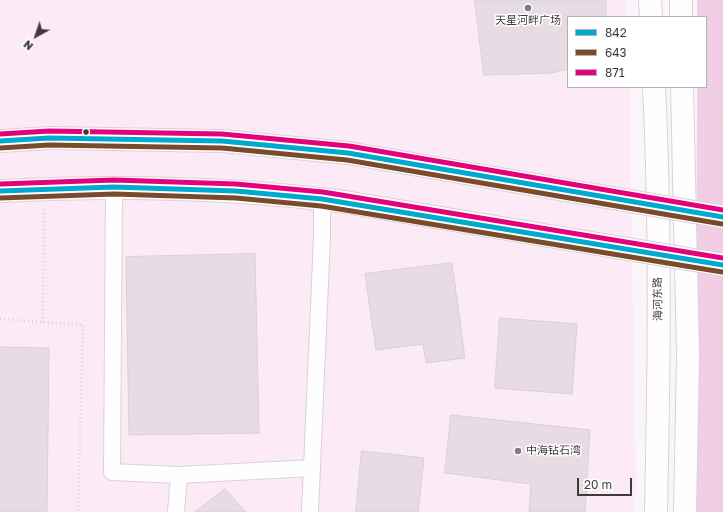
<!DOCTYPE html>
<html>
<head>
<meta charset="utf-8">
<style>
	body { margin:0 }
	#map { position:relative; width:723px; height:512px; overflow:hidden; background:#fbf5f9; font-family:"Golos Text",sans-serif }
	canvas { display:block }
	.legend { position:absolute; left:567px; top:16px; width:140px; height:72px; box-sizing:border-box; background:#fff; border:1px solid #b3b0b2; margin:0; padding:5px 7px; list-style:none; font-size:12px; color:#41393e }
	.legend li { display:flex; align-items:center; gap:8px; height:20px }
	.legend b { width:20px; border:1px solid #b3b0b2 }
	.north { position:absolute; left:16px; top:16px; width:40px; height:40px; -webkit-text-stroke:3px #fff; paint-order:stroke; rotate:220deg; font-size:11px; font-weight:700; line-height:16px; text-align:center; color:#41393e }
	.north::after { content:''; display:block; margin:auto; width:14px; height:18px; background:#41393e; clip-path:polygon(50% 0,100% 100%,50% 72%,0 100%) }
	.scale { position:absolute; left:577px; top:478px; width:55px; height:18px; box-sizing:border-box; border:2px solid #41393e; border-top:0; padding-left:5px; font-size:12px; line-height:14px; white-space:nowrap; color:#41393e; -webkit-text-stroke:3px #fff; paint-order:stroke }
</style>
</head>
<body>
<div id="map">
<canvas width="723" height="512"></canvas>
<ul class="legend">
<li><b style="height:5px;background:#00a9ce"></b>842</li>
<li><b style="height:5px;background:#7a4b2a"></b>643</li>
<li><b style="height:5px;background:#e5007d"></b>871</li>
</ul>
<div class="north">N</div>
<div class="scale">20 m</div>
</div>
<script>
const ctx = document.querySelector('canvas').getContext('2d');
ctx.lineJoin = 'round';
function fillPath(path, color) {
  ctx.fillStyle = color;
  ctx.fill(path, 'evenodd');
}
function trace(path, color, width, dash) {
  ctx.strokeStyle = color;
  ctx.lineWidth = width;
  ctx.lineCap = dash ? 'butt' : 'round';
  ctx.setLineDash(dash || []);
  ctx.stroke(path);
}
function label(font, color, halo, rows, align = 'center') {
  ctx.font = font + ' "Golos Text","Noto Sans SC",sans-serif';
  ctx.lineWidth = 3;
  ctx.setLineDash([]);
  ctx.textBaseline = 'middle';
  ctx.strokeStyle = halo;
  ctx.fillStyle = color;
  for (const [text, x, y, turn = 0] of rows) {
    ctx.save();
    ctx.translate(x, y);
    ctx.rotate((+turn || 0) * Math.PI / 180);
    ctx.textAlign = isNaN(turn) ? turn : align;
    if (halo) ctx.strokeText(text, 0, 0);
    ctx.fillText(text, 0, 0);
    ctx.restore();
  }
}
const built = new Path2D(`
	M0,0H627V17H568V87H629L636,481L634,512H0Z`);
const green = new Path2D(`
	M697,0H723V512H696L697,87H706V17H697Z`);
const building = new Path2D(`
	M475,0H606V17H568V69L552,73L484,75Z
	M255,254L259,433L129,435L126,257Z
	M452,263L465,358L426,363L423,344L376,350L365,274Z
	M500,318L577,324L572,394L495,388Z
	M0,347L49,348L47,512H0Z
	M451,415L590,430L585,512H529L531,484L445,473Z
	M362,451L424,458L418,512H356Z
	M225,489L246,512H195Z`);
const path = new Path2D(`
	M709,0L708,94L723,117
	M723,285V355
	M0,319L83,325L78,512
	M43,322L44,208`);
const minor = new Path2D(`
	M114,187L112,472L179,475L312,468
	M176,512L179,475
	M310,512L322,237V199`);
const secondary = new Path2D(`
	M650,0L651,17
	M681,0V17
	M654,87C661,228 659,370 656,512
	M682,87L688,355L685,512`);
const primary = new Path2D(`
	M0,141L49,138L222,141L348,153
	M0,191C115,185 231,187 345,202`);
const primaryBridge = new Path2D(`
	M348,153L723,217
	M345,202L723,265`);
const bus1 = new Path2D(`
	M0,141L49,138L222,141L348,153L723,217
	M0,191L114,187L236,191L322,199L723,265`);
const bus2 = new Path2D(`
	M0,148L49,145L222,148L347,160L722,224
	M0,198L114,194L236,198L321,206L722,272`);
const bus3 = new Path2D(`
	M0,134L49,131L222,134L349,146L723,210
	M0,184L114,180L236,184L323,192L723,258`);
const markers = [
	[528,8,4,"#827b7f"],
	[86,132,3.5,"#41393e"],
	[518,451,4,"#827b7f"]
];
const poiNames = [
	["天星河畔广场",528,21],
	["中海钻石湾",526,451,"left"]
];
const streetNames = [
	["海河东路",658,299,-91]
];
fillPath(built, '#fcebf6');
fillPath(green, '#f2cde6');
fillPath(building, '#e7dce3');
trace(building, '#d8d1d5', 1);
trace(minor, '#d9d2d6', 18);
trace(secondary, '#d9d2d6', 24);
trace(primary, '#d9d2d6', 24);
trace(path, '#d7d4d6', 2.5, [1, 3]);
trace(minor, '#fefefe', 16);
trace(secondary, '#fefefe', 22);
trace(primary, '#fefefe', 22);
trace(primaryBridge, '#d9d2d6', 24, []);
trace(primaryBridge, '#fefefe', 22);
trace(bus1, '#00a9ce', 5);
trace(bus2, '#7a4b2a', 5);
trace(bus3, '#e5007d', 5);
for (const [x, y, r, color] of markers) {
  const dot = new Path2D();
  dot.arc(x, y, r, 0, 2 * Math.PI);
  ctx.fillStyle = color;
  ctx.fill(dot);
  trace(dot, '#fff', 1.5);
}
label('11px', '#41393e', '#fff', poiNames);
label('11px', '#41393e', '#fff', streetNames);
</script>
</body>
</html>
